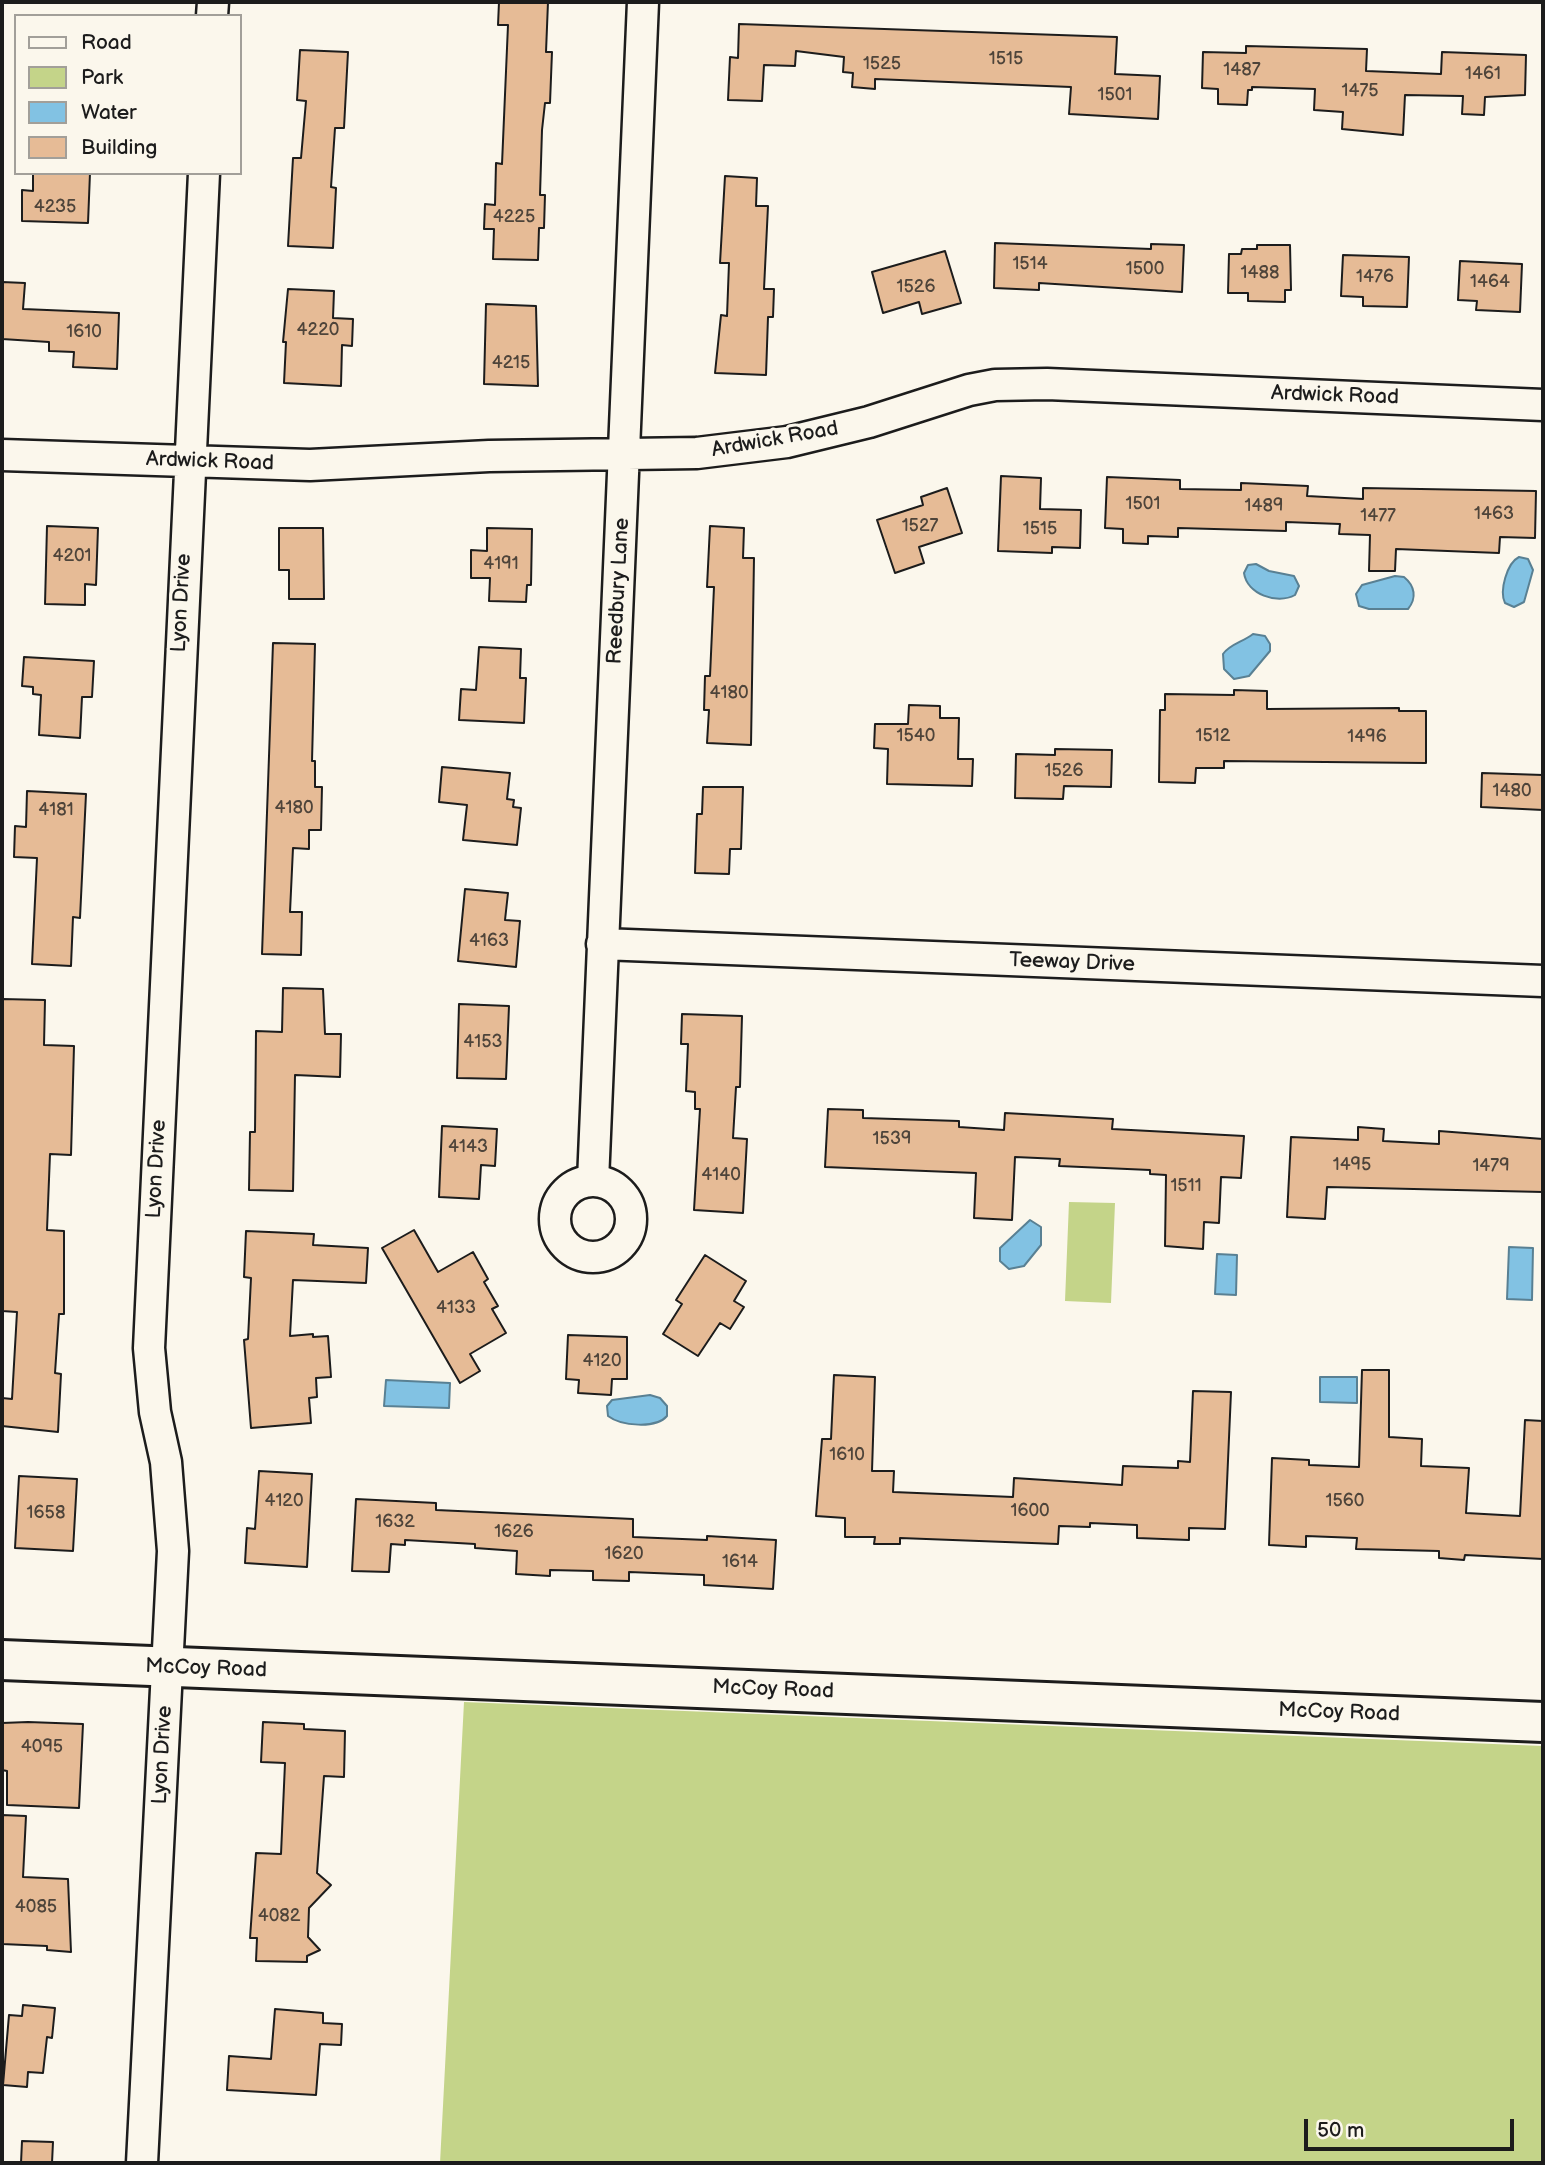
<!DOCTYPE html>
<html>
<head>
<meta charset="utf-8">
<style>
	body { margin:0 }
	#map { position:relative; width:1545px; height:2165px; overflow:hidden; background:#fbf7ec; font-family:"Balsamiq Sans",sans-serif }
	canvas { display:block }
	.frame { position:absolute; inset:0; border:4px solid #1c1c1c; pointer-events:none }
	.legend { position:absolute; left:14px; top:14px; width:228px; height:161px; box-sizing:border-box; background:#fbf7ec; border:2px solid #a29f99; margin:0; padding:9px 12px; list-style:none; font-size:21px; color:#1c1c1c }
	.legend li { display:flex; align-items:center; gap:14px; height:35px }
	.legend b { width:35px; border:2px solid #a29f99 }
	.scale { position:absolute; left:1304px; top:2119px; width:210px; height:32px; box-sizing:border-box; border:4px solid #1c1c1c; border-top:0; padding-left:9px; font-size:21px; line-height:24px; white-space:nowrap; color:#1c1c1c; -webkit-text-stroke:5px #fbf7ec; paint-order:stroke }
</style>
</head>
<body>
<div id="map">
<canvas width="1545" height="2165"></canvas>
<div class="frame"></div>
<ul class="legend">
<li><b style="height:9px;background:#fbf7ec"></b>Road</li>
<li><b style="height:19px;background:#c4d489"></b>Park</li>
<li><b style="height:19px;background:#82c2e3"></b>Water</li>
<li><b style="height:19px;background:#e6bb96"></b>Building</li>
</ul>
<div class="scale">50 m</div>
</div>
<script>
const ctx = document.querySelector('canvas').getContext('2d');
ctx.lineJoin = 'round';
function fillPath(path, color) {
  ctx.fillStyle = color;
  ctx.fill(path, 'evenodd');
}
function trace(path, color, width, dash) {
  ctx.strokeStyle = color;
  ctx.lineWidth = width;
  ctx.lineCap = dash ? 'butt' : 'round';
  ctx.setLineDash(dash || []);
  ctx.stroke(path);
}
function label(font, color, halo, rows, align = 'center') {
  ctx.font = font + ' "Balsamiq Sans",sans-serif';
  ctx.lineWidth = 6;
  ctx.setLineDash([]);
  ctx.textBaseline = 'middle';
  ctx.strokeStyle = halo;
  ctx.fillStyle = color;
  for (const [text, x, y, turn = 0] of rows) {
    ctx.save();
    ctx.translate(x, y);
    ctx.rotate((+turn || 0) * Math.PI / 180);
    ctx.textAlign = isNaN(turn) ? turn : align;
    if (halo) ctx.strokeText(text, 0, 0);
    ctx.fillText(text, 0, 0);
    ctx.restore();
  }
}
const green = new Path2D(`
	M1069,1202L1115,1203L1111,1303L1065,1301Z
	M464,1702L1543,1746V2163H440Z`);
const water = new Path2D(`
	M1519,557L1528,559L1533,570L1524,602L1514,607L1505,603C1499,591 1507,563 1519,557Z
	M1256,564L1269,571L1294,576L1299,586L1295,595C1277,605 1247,594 1244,573L1248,565Z
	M1395,576L1404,577C1415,586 1417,598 1408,609H1369L1359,606L1356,594L1362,585Z
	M1253,634L1265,636L1270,644V651L1249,676L1234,679L1224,669L1223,654C1230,644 1243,642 1253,634Z
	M1030,1220L1041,1227V1245L1024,1266L1009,1269L1000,1261V1248Z
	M1509,1247L1533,1248L1532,1300L1507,1299Z
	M1217,1254L1237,1255L1236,1295L1215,1294Z
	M1320,1377H1357V1403L1320,1402Z
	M386,1380L450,1383L449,1408L384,1406Z
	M650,1395L660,1398L667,1406V1416C656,1429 621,1426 608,1416L607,1406L612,1400Z`);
const building = new Path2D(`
	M499,2H548L546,52H552L550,103H545L542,130L540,195H545L544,228H539L538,260L493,259L494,229H484L485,204L495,205L496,163L502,164L508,25H498Z
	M739,24L1117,37L1115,74L1160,76L1158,119L1069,114L1071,87L875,79V89L852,87L853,73L843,72L844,57L796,51L795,66L764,65L762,101L728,100L730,57L738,58Z
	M1246,46L1367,49L1366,71L1441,74L1442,52L1526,55L1525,95L1485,97L1484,115L1462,114L1463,96L1405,95L1403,135L1342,129L1343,112L1314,110L1315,89L1252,87V90H1248L1247,105L1218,104V89L1202,88L1203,52L1246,53Z
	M300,50L348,52L344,128H335L331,187L336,188L333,248L288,246L293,158H301L306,101L297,100Z
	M33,173H90L88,223L22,221V190L33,191Z
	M725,176L757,178L756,206H768L764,289H774L773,317H768L766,375L715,373L721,315L727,316L729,263H720Z
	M995,243L1151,249V244L1184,245L1182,292L1039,283V290L994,288Z
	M1257,245H1290L1291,290H1285V302L1248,301V293H1228L1229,254H1241L1242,249H1257Z
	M945,251L961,303L922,314L919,302L883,313L872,272Z
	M1343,255L1409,257L1407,307L1363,306V297L1341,296Z
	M1460,261L1522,264L1520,312L1476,310L1477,301L1458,300Z
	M2,282L25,283L23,309L119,313L117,369L73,367L74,352L49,351V342L2,339Z
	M288,289L334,291L333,318L353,319L352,346L342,345L341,386L284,383L286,342H283Z
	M486,304L536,306L538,386L484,384Z
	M1001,476L1041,478L1040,509L1081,510L1080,548L1052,547V553L998,551Z
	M1107,477L1180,480V489L1241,490V483L1308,486L1307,496L1363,499V488L1536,491L1535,538L1500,537L1499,553L1396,549L1395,571H1369L1370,535L1339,534L1340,524L1286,522V531L1178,528V537L1148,536V544L1123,543V529L1105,528Z
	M947,488L962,533L919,547L924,563L895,573L877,520L923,505L921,497Z
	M47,526L98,528L96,585L85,584V605L45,604Z
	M710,526L744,528L743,558H754L751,745L707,743L709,710H704L705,676H710L714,587H707Z
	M279,528H323L324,599H289V570H279Z
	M487,528L532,529L531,585H527L526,602L489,601L490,578H471V550L487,551Z
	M273,643L315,644L312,761H315V787H322L321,830H309V849L293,848L290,912H302L301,955L262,954Z
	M479,647L521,649L520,678H526L524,723L459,720L461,689L476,690Z
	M24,657L94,661L92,697H82L80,738L39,735L41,695L33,694V687L22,686Z
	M1234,690L1267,691V709L1399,708V711H1426V763L1224,761V768H1196L1195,783L1159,782L1160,710H1165V694L1234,695Z
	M909,705L940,706V718H959L958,759H973L972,786L887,784L888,749L874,748L875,724H908Z
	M1055,749L1112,750L1111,787L1064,786L1063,799L1015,798L1016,754L1055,755Z
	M442,767L510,773L507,799L514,800L513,807L521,808L517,845L463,840L467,805L439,802Z
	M1482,773L1543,775V810L1481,807Z
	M703,787H743L741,849H730L729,874L695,873L697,814H702Z
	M27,791L86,794L80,918L73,917L71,966L32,964L37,858L14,857L15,826L26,827Z
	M465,889L508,893L505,920L520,921L516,967L458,961Z
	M283,988L323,989L325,1034H341L340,1077L295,1075L293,1191L249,1190L250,1132H255L256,1031L282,1032Z
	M2,999L45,1000L44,1045L74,1046L71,1155L50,1154L47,1230L64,1231V1314H59L55,1373L61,1374L58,1432L2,1426V1398L12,1399L17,1312L2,1311Z
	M459,1004L509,1006L506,1079L457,1078Z
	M682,1014L742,1016L740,1087H736L733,1138L747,1139L743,1213L694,1210L700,1109H695V1092L686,1091L688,1044H681Z
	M828,1109L863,1110V1118L959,1121V1127L1004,1130L1005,1113L1113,1119L1112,1129L1244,1136L1241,1178L1221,1177L1219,1223L1204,1222L1203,1249L1165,1246L1166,1175L1150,1174V1170L1059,1166L1060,1159L1015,1157L1012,1220L974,1218L976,1173L825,1167Z
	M442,1126L497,1129L495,1166L481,1165L479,1199L439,1197Z
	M1358,1127L1384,1129L1383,1141L1439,1144V1131L1543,1139V1192L1327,1187L1325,1219L1287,1217L1291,1137L1358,1140Z
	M414,1230L438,1272L473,1252L488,1279L484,1282L498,1306L492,1309L506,1333L470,1354L480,1371L460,1383L382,1248Z
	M246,1231L314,1234L313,1245L368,1248L366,1283L293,1280L290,1336L313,1334V1337L328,1336L331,1377L316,1378L317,1397L309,1398L311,1423L251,1428L244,1340L248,1339L251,1278L244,1277Z
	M705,1255L746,1281L734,1301L744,1307L730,1329L720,1323L698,1356L663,1334L682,1304L676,1300Z
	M568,1335L627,1337V1379H612L611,1395L578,1393L579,1380L566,1379Z
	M1362,1370H1389V1437L1422,1439L1421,1466L1469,1468L1466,1513L1520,1516L1525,1420L1543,1421V1559L1465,1555L1464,1560L1439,1558V1551L1356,1549L1357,1538L1306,1536V1547L1269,1545L1272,1458L1309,1460V1465L1359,1467Z
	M834,1375L875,1377L872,1471H894L893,1492L1013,1497L1014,1478L1122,1485L1123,1466L1178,1468V1461L1190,1462L1193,1391L1231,1392L1225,1529L1189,1528V1540L1137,1538V1525L1090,1523V1527L1059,1526L1058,1544L900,1538V1544H874L875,1537H845V1518L816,1516L822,1439H831Z
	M259,1471L312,1474L307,1567L245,1563L247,1528L255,1529Z
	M19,1476L77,1479L73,1551L15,1548Z
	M356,1499L436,1503V1510L633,1519V1537L707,1540V1536L776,1540L773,1589L704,1585V1575L629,1572V1581L593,1580V1571L550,1570V1576L516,1574L517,1551L475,1548V1544L405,1540V1545L391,1544L389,1572L352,1571Z
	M28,1722L83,1724L79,1808L7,1805V1771L2,1770V1723Z
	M263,1722L304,1724V1729L345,1731L344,1777L324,1776L317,1873L331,1885L309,1908L308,1937L320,1950L307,1956V1962L256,1961L257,1938H250L256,1853L281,1854L285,1763L261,1762Z
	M2,1815L26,1816L23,1877L68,1879L71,1952L47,1950V1946L2,1944Z
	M23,2005L55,2008L52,2038L47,2037L43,2073L28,2072L27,2087L3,2085L9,2015L22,2016Z
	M275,2009L323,2013V2023L342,2024L341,2045L320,2044L316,2095L227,2090L229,2056L271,2059Z
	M22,2141L53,2142L52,2163H21Z`);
const minor = new Path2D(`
	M212,16L213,2
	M2,455L310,465L489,456L697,453L787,442L869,422L969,390L995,385L1047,384L1543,405
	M602,944L1543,981
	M593,1181L643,2
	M555 1219a38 38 0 1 1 76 0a38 38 0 1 1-76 0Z
	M142,2163L173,1551L166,1462L155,1412L149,1348L204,173`);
const secondary = new Path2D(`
	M2,1660L1543,1722`);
const numberNames = [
	["1515",1006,59],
	["1525",882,64],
	["1487",1242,70],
	["1461",1483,74],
	["1475",1360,91],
	["1501",1115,95],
	["4235",55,207],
	["4225",514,217],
	["1514",1030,264],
	["1500",1145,269],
	["1488",1260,273],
	["1476",1375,277],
	["1464",1490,282],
	["1526",916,287],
	["4220",318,330],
	["1610",84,332],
	["4215",511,363],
	["1501",1143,504],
	["1489",1264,506],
	["1463",1494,514],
	["1477",1378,516],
	["1527",920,526],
	["1515",1040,529],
	["4201",72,556],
	["4191",501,564],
	["4180",729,693],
	["1540",916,736],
	["1512",1213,736],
	["1496",1367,737],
	["1526",1064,771],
	["1480",1512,791],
	["4180",294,808],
	["4181",56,810],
	["4163",489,941],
	["4153",483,1042],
	["1539",892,1139],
	["4143",468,1147],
	["1495",1352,1165],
	["1479",1491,1166],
	["4140",721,1175],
	["1511",1186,1186],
	["4133",456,1308],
	["4120",602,1361],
	["1610",847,1455],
	["4120",284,1501],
	["1560",1345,1501],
	["1600",1030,1511],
	["1658",46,1513],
	["1632",395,1522],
	["1626",514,1532],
	["1620",624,1554],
	["1614",740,1562],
	["4095",42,1747],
	["4085",36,1907],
	["4082",279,1916]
];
const streetNames = [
	["Ardwick Road",1335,396,2],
	["Ardwick Road",775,440,-10],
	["Ardwick Road",210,462,2],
	["Reedbury Lane",619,591,-87],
	["Lyon Drive",182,603,-87],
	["Teeway Drive",1072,963,2],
	["Lyon Drive",157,1169,-87],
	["McCoy Road",206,1669,2],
	["McCoy Road",773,1690,2],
	["McCoy Road",1339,1713,2],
	["Lyon Drive",163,1755,-87]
];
fillPath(green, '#c4d489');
fillPath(water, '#82c2e3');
trace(water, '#598093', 2);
fillPath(building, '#e6bb96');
trace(building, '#1c1c1c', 2);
trace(minor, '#1c1c1c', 35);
trace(secondary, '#1c1c1c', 44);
trace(minor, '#fbf7ec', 30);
trace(secondary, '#fbf7ec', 38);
label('18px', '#4e443a', null, numberNames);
label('21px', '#1c1c1c', '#fbf7ec', streetNames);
</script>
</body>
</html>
